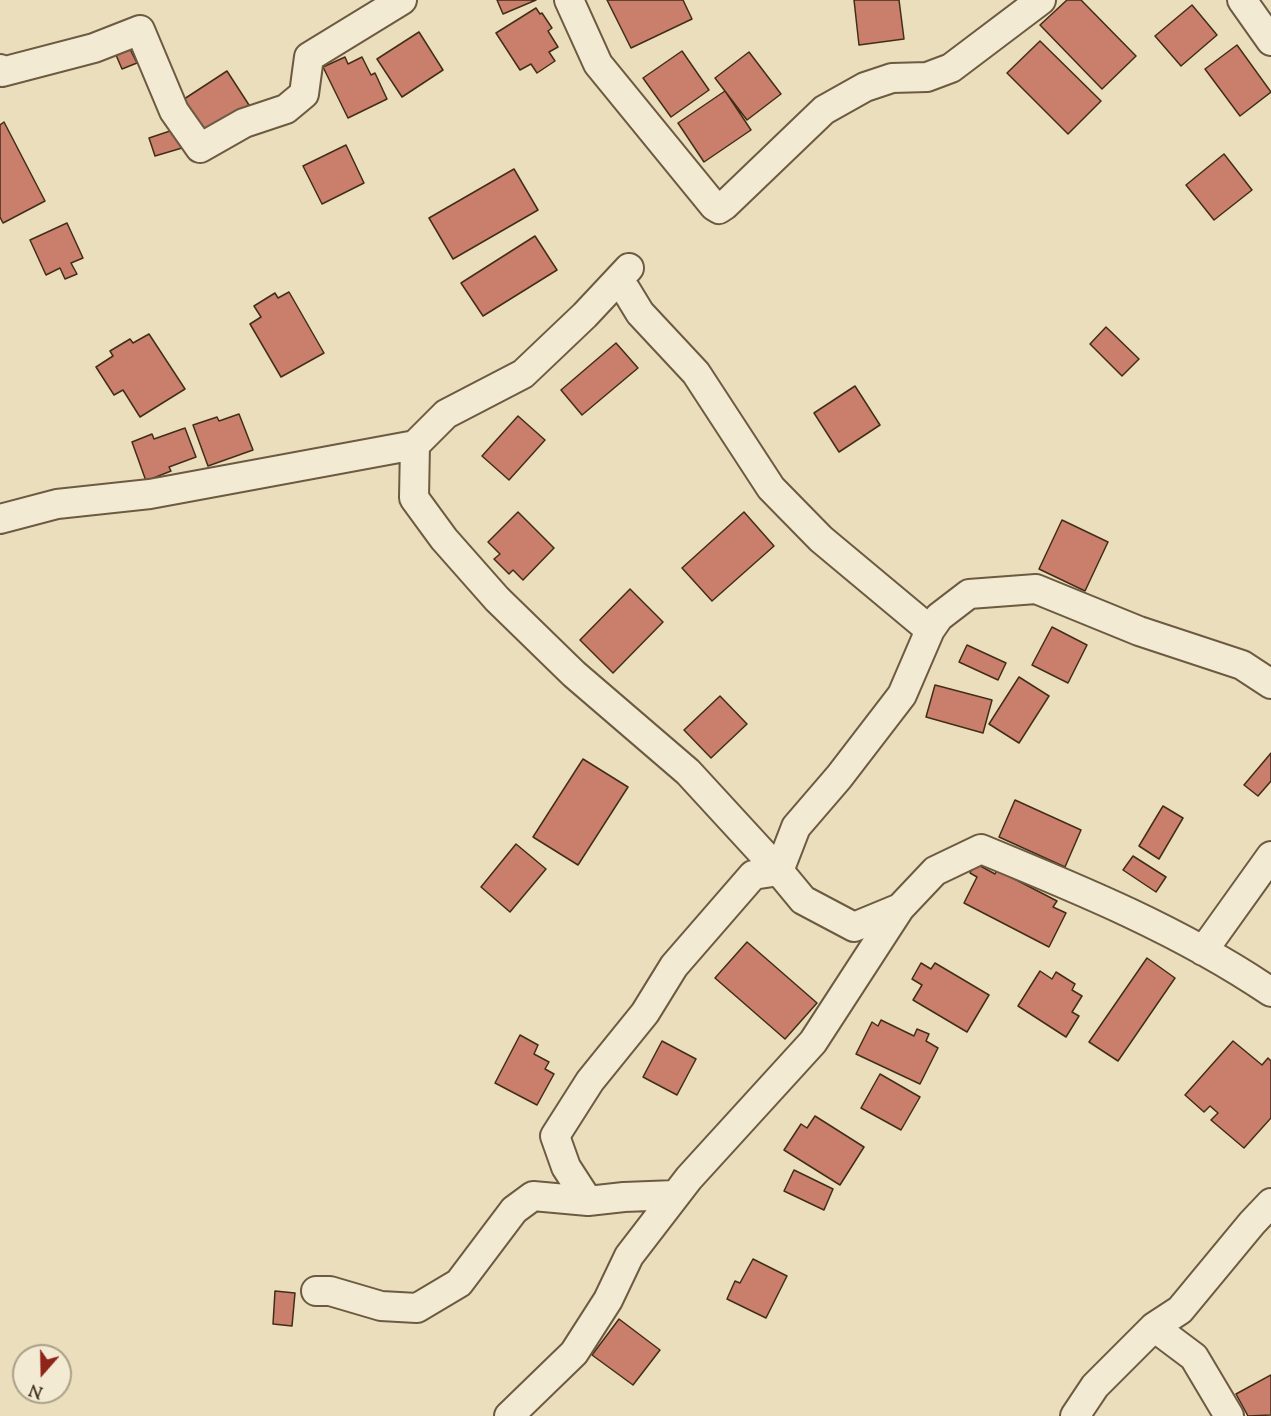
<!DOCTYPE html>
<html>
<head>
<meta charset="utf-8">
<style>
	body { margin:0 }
	#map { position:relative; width:1271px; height:1416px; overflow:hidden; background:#ebdebc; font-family:"Sorts Mill Goudy",serif }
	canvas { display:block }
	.north { position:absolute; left:12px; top:1344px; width:60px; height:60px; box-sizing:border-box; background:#f2ead3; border:2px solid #ac9f88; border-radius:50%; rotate:200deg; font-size:16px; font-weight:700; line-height:24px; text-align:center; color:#422e18 }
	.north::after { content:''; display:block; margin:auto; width:21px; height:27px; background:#8f2418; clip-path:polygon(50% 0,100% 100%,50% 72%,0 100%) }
</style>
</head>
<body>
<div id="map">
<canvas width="1271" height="1416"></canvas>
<div class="north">N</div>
</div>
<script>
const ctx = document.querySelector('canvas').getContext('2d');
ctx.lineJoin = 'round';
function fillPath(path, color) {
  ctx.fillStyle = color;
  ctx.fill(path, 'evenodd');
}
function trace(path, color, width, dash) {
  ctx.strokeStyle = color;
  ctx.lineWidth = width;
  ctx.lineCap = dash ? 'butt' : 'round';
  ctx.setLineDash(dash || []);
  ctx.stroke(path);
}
const building = new Path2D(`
	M497,0H536L503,14Z
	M607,0H683L692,19L631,48Z
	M854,0H899L904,39L859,45Z
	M1067,0H1081L1136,56L1102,89L1040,25Z
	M1192,5L1217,35L1181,66L1155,36Z
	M536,8L540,14L542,13L552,28L548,31L558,47L549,52L555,61L537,73L531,64L520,70L496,33Z
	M419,32L443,70L402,97L377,59Z
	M1040,41L1101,101L1068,134L1007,73Z
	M1237,45L1271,92L1240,116L1205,69Z
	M130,49L137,63L122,69L116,55Z
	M682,51L709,90L671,117L643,78Z
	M749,52L781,94L747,120L715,78Z
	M345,57L348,64L362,57L371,75L375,73L387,99L348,118L323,67Z
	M227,71L249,105L200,136L178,103Z
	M725,91L751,130L704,162L678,123Z
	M4,122L45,201L3,223L0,217V125Z
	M176,129L182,148L155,156L149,138Z
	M346,145L364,183L322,204L303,166Z
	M1224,154L1252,190L1214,220L1186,185Z
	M514,169L538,210L453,259L429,218Z
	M67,223L83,258L71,263L77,274L65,279L60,268L46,275L30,240Z
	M535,236L557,270L483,316L461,283Z
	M289,292L324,353L281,377L250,324L261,317L254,306L275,293L278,298Z
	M1106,327L1139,359L1122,376L1090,344Z
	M149,334L185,389L140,417L123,390L114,395L96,367L113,356L110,351L130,339L133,343Z
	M616,343L638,368L582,415L561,390Z
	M855,386L880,425L839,452L814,413Z
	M239,414L253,450L208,466L193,425L217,417L219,421Z
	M518,416L545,440L509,480L482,456Z
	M185,428L196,457L169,467L171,471L146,481L132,442L152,434L154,439Z
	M518,512L554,548L523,580L513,570L509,574L494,559L500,554L488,542Z
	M744,512L774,546L712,601L682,568Z
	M1062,520L1108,542L1085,591L1039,569Z
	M630,589L663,622L613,673L580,640Z
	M1052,627L1087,645L1068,683L1032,665Z
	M967,645L1006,663L998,680L959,662Z
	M1019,677L1049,696L1019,743L989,724Z
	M935,685L992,700L983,733L926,717Z
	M720,696L747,724L711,758L684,730Z
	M1271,753V781L1258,796L1244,785Z
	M583,759L628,787L578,865L533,837Z
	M1015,800L1081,830L1065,867L999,837Z
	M1163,806L1183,818L1159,859L1139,846Z
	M516,844L546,869L510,912L481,887Z
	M1133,856L1166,877L1156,892L1123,870Z
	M975,863L995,874L997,870L1057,901L1053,907L1066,913L1049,947L964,903L977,877L970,873Z
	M747,942L817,1003L785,1039L715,978Z
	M1147,958L1175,978L1118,1061L1089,1042Z
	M921,963L931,969L935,963L989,995L967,1032L913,1000L922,985L912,979Z
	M1040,971L1052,979L1056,972L1075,984L1072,990L1082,996L1072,1012L1079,1016L1066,1037L1018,1006Z
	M881,1020L914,1036L917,1029L929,1034L926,1041L938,1048L920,1084L856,1054L872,1022L878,1026Z
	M520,1035L538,1045L534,1054L549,1062L545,1069L554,1074L537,1105L495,1083Z
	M662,1041L696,1059L677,1095L643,1077Z
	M1233,1041L1262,1065L1268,1058L1271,1061V1118L1244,1148L1211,1120L1218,1113L1210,1106L1204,1112L1185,1095Z
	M880,1074L920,1097L901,1130L861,1108Z
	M815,1116L864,1147L840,1185L784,1150L801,1124L807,1128Z
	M794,1170L833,1189L824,1210L784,1191Z
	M753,1259L787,1276L766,1318L727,1299L735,1281L740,1283Z
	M275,1291L295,1293L292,1326L273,1324Z
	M619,1319L660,1350L633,1385L592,1355Z
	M1271,1375V1415L1248,1416L1236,1394Z`);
const minor = new Path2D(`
	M569,0L598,64L714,206L719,209L725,205L824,110L865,87L892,78L927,77L951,68L1041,0
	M1242,0L1271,41
	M0,69L2,72L94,48L140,30L174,111L200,148L244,123L286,109L304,94L309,57L402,0
	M629,268L585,315L523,374L446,414L415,445L414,498L444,539L497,599L574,674L688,772L779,871L803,900L854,927L900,908L935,871L981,849C1081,890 1181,931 1271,992
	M0,519L57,504L150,494L415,445
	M930,630L939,617L969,594L1036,589L1139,631L1242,665L1271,684
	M1203,951L1271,856
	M588,1201L624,1197L675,1195
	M316,1291H330L381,1306L417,1308L459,1283L514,1210L533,1196L588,1201L566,1167L555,1136L590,1081L645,1013L674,966L753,875L779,871L796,827L839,777L902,695L930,630L821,539L771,488L696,373L640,313L626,290
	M1154,1327L1180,1310L1252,1223L1271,1203
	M509,1416L574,1353L608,1300L629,1256L689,1178L813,1042L900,908
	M1075,1416L1095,1386L1154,1327L1194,1357L1229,1416`);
fillPath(building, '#c97f6c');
trace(building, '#422e18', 1.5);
trace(minor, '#6c5a41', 32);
trace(minor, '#f2ead3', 28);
</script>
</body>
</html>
